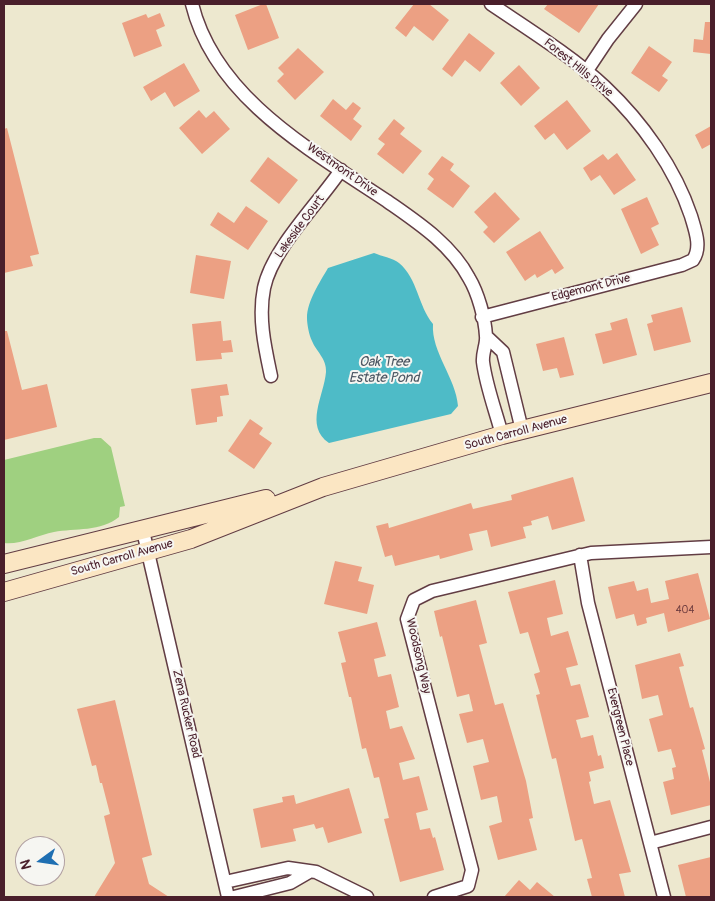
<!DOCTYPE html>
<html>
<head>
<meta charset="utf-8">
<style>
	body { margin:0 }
	#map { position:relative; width:715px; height:901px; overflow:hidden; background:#ede8cf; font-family:Pangolin,sans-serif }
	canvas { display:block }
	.frame { position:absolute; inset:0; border:5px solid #4a1f2b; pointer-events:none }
	.north { position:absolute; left:15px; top:836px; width:50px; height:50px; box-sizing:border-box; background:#f6f6f2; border:1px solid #b1a0a2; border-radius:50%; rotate:256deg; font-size:14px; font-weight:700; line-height:20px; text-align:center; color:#4a1f2b }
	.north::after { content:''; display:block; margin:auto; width:18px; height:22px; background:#1f6fb2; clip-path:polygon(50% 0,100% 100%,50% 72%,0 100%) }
</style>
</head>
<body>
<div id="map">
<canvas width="715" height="901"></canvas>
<div class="frame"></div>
<div class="north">N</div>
</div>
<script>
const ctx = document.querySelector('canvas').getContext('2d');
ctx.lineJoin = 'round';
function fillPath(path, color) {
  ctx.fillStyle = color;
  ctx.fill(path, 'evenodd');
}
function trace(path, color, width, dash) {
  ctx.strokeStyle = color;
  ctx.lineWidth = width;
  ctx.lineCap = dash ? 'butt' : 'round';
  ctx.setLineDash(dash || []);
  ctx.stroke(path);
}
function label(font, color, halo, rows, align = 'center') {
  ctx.font = font + ' Pangolin,sans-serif';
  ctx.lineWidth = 4;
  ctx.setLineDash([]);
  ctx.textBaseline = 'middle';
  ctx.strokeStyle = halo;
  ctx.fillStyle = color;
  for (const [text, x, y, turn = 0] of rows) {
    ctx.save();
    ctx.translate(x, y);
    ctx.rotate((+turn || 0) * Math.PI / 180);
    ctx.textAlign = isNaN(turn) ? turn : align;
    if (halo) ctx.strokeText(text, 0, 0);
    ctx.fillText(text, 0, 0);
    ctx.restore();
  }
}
const green = new Path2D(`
	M94,438H101L111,447L125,506L120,507L119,517C101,532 75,528 54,532C38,535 20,545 4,543V460Z`);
const water = new Path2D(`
	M374,253C381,256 393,258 399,263C418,279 418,306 433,324C431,352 456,378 458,406L451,414L329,443C304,426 324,396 326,372C327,359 316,351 312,341C309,335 307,324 307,318C307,301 320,282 328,268Z`);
const building = new Path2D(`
	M263,4H266L279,38L248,50L235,15Z
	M414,4H429L449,20L433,41L414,26L406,37L395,28Z
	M548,4H599L579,33L544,9Z
	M160,13L165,26L156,30L162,46L134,57L122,23L146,14L148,18Z
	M705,22H711V54L693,52L694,39L703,40Z
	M469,33L495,53L480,72L465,60L452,77L442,69Z
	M649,46L672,62L662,76L668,80L659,92L631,73Z
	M298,48L324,72L295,100L277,81L284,74L278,68Z
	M184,63L200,91L174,107L165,92L151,101L143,87Z
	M519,65L540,88L521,106L500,83Z
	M333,99L346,110L353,102L361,108L353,119L362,126L351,141L320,116Z
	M567,100L591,131L567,150L554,133L545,140L534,126Z
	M199,110L206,118L214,111L230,129L202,154L179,128Z
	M394,119L405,128L400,134L422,151L403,174L377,154L385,144L378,139Z
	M711,126V144L702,149L695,135Z
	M7,128L39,254L30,256L33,266L4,273V129Z
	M617,153L636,180L614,195L600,175L591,181L583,168L603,154L608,160Z
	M442,156L454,164L450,170L470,186L453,208L427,189L434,179L428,174Z
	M268,157L298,180L279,204L250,181Z
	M495,192L520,219L494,243L483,232L488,227L474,212Z
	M647,197L659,224L651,228L659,245L641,254L621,209Z
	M246,206L268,221L248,250L210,225L218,212L234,223Z
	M540,231L564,268L555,274L552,269L537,278L535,274L525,281L506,252Z
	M196,255L231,261L224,299L190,293Z
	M682,307L691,342L654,351L647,324L653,322L651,315Z
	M627,318L637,355L603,364L595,334L612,330L610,323Z
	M221,321L223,341L231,340L233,352L221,353L222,359L196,361L192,324Z
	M4,331H7L22,390L47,384L57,427L4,440Z
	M564,337L574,375L560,378L557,368L543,371L536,344Z
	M227,384L229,395L220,396L223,416L217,417V422L196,425L191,389Z
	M250,419L263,428L259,434L272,443L254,469L228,451Z
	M573,477L585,521L552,530L548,516L531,521L532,525L523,527L526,538L491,547L487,530L469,534L473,550L440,559L439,555L395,566L392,555L385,557L376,526L388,523L389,528L471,503L473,509L512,500L511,495Z
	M335,561L362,567L358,581L374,585L367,614L324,604Z
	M698,573L710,619L668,632L664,613L646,618L647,623L637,626L634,614L616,619L608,587L634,581L637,591L648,588L651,603L669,599L665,581Z
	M555,580L563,614L547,618L551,636L568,631L578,665L566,668L571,686L580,684L589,717L576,720L581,738L593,735L598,756L601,755L604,768L589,772L591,781L589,782L594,804L610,800L631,872L619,874L625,897H592L587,879L592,878L582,839L575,841L556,758L552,759L536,695L540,694L534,674L540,672L528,632L520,634L508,592Z
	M476,600L487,643L479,645L495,705L503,703L526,781L533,818L529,819L537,850L498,860L489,826L502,822L497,796L481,800L473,766L489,762L483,739L467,743L459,714L473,711L469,694L457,697L442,636L440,637L434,611Z
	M377,622L386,656L374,659L378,677L391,674L399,707L386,711L390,729L402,726L415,759L399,763L403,780L419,776L428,810L416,813L420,830L430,828L433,838L435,837L444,870L400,882L384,819L389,818L379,777L374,778L366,748L362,749L351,697H349L341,663L346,662L338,632Z
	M680,653L684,666L679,667L690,708L693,707L705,749L702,750L711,786V805L671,815L663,782L674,779L672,768L676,767L671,749L658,752L649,719L663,715L658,695L642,699L635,665Z
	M115,700L152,855L142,858L149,884L169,897H94L115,863L104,816L110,814L102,783H100L96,765L92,766L77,709Z
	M349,788L362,833L328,843L323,827L316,829L314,824L293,829L296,841L261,848L253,809L283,802L282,797L294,795L296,804Z
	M711,857V897H686L678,865Z
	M519,880L530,890L537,882L555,897H504Z`);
const minor = new Path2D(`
	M192,4C215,98 312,151 387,201C417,222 451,244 469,278C478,293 485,318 486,336C487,344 482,353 483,362C486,386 496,412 502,435
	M586,72L608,39L636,4
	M482,317L682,265L693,260C702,247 695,230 691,216C675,168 642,122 605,87C573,57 528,29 491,4
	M486,336L503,352L522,430
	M271,376C265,348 258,318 264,288C272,249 318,204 341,170
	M143,531L228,897
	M580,555L588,603L664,897
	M650,843L711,827
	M225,882L288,868L316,872L367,897
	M234,897L290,883L309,872
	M434,897L468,886L472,870L407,619L414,600L432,591L591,553L711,547`);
const secondary = new Path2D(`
	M4,564L266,499
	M4,592L191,539L323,487L502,435L711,383`);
const numberNames = [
	["404",685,610]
];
const streetNames = [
	["Forest Hills Drive",578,68,39],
	["Westmont Drive",342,170,35],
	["Lakeside Court",300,227,-54],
	["Edgemont Drive",591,288,-14],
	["South Carroll Avenue",516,433,-15],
	["South Carroll Avenue",122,558,-16],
	["Woodsong Way",418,656,77],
	["Zena Rucker Road",186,714,77],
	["Evergreen Place",620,727,76]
];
const waterNames = [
	["Oak Tree",384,362],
	["Estate Pond",384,378]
];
fillPath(green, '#9fd080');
fillPath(water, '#4ebbc7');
fillPath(building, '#eca083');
trace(minor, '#623d44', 15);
trace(secondary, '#623d44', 20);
trace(minor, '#fff', 12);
trace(secondary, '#fbe6c3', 18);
label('10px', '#723f41', null, numberNames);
label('12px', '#4a1f2b', '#f6f6f2', streetNames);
label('italic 14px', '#4b5662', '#f6f6f2', waterNames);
</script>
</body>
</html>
